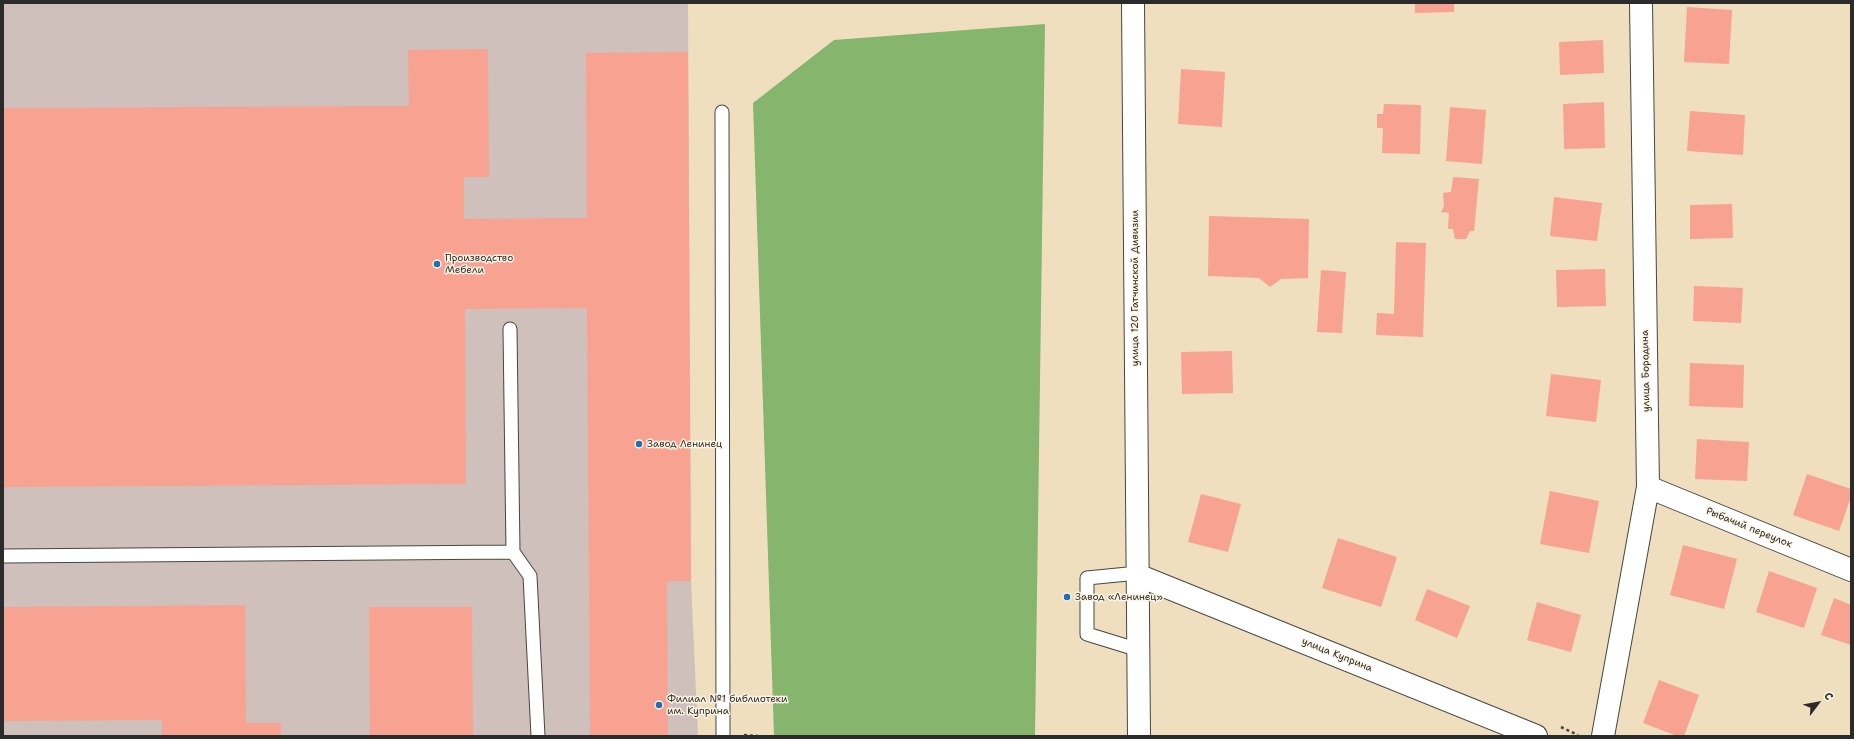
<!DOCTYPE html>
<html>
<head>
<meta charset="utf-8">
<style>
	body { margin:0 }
	#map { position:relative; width:1854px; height:739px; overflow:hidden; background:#efdfbf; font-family:"Shantell Sans",sans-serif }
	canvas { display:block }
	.frame { position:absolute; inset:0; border:4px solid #2b2b2b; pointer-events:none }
	.north { position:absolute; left:1798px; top:683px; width:40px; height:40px; -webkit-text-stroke:3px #fcf5e5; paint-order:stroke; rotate:58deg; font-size:11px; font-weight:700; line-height:16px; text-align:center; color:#2b2b2b }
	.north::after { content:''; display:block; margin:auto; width:14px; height:18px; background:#2b2b2b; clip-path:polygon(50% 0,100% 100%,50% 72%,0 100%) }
</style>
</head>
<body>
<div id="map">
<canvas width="1854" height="739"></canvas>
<div class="frame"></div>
<div class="north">С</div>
</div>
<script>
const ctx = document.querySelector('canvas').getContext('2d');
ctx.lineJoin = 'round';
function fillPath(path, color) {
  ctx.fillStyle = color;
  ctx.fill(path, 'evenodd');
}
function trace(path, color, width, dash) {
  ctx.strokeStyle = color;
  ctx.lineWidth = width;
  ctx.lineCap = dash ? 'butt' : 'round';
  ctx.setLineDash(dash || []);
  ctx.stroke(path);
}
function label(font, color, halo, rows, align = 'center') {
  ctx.font = font + ' "Shantell Sans",sans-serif';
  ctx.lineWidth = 3;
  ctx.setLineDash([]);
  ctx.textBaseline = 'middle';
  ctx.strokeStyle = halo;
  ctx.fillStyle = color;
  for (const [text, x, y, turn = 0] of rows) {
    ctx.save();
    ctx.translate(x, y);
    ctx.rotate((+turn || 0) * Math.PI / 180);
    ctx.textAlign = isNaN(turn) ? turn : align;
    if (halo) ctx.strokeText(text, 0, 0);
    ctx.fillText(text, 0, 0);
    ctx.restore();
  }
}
const industrial = new Path2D(`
	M3,3H688L691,581L698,736H3Z`);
const forest = new Path2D(`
	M1045,24L1035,736H774L753,103L834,40Z`);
const building = new Path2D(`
	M1415,3H1454V12L1415,13Z
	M1687,7L1732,10L1729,64L1684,62Z
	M1603,40L1604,73L1560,75L1559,42Z
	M488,49L489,177H464V219L587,218L586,53L688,52L691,581H667L668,736H590L587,308L465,309L466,484L3,487V108L409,106L408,50Z
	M1181,69L1225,72L1222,127L1178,124Z
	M1604,102L1605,148L1564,149L1563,104Z
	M1384,104L1421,105L1420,154L1382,153L1383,128H1377V114H1383Z
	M1450,107L1486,110L1482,164L1446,161Z
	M1690,111L1745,115L1743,155L1687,151Z
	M1453,177L1479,179L1474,231H1470L1466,239H1455L1453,229H1448L1449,213L1441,212L1444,206L1443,193L1451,192Z
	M1554,197L1602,203L1597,241L1550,236Z
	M1732,204L1733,238L1690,239V205Z
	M1209,216L1309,219L1308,278L1281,279L1270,287L1259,278L1208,276Z
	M1396,242L1426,243L1423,337L1376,335L1377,313L1394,314Z
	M1605,269L1606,306L1557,307L1556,270Z
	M1321,270L1346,272L1342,333L1317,332Z
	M1694,286L1743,288L1741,323L1693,321Z
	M1232,351L1233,393L1182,394L1181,352Z
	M1690,363L1744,365L1743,408L1689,406Z
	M1551,374L1601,380L1596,422L1546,416Z
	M1697,439L1749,442L1747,481L1695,479Z
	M1807,474L1851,489V497L1839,531L1793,515Z
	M1550,491L1599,501L1589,553L1540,544Z
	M1201,494L1241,504L1228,552L1188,542Z
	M1338,538L1397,557L1381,607L1322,588Z
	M1683,545L1737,559L1724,609L1670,595Z
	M1769,571L1817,588L1804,628L1756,612Z
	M1427,589L1470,606L1457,638L1415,620Z
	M1834,598L1851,605V645L1821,635Z
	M1537,602L1581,615L1571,652L1527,640Z
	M245,605L246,723H281V736H162V720L3,721V607Z
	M369,607H472L473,736H370Z
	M1659,680L1699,695L1684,736H1677L1643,723Z`);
const path = new Path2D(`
	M1561,727L1578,735
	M744,735L758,736`);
const lane = new Path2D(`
	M722,112L723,736
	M510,329L513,552L530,576L538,736
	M3,556L513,552
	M1138,573L1087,578V634L1139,650`);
const street = new Path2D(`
	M1648,487L1851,570
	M1603,736L1648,487L1641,3`);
const secondary = new Path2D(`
	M1133,3L1139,736
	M1137,575L1536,736`);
const markers = [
	[437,264,4,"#1f6fb2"],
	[639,444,4,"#1f6fb2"],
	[1067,597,4,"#1f6fb2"],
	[659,705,4,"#1f6fb2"]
];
const poiNames = [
	["Производство",445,258],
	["Мебели",445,270],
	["Завод Ленинец",647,444],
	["Завод «Ленинец»",1075,597],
	["Филиал №1 библиотеки",667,699],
	["им. Куприна",667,711]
];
const streetNames = [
	["улица 120 Гатчинской Дивизии",1135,288,-90],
	["улица Бородина",1646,371,-91],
	["Рыбачий переулок",1749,528,22],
	["улица Куприна",1337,655,22]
];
fillPath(industrial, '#cfc0bb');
fillPath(forest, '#86b56e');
fillPath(building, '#f8a291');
trace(lane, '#484641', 15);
trace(street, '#484641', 24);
trace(secondary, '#484641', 24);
trace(path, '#484641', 2.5, [3, 3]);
trace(lane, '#fff', 13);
trace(street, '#fff', 22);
trace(secondary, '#fff', 22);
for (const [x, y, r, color] of markers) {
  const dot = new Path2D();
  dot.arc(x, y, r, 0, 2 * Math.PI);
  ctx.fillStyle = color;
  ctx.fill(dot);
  trace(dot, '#fcf5e5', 1.5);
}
label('10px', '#2b2b2b', '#fcf5e5', poiNames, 'left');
label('10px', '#2b2b2b', '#fcf5e5', streetNames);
</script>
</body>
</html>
